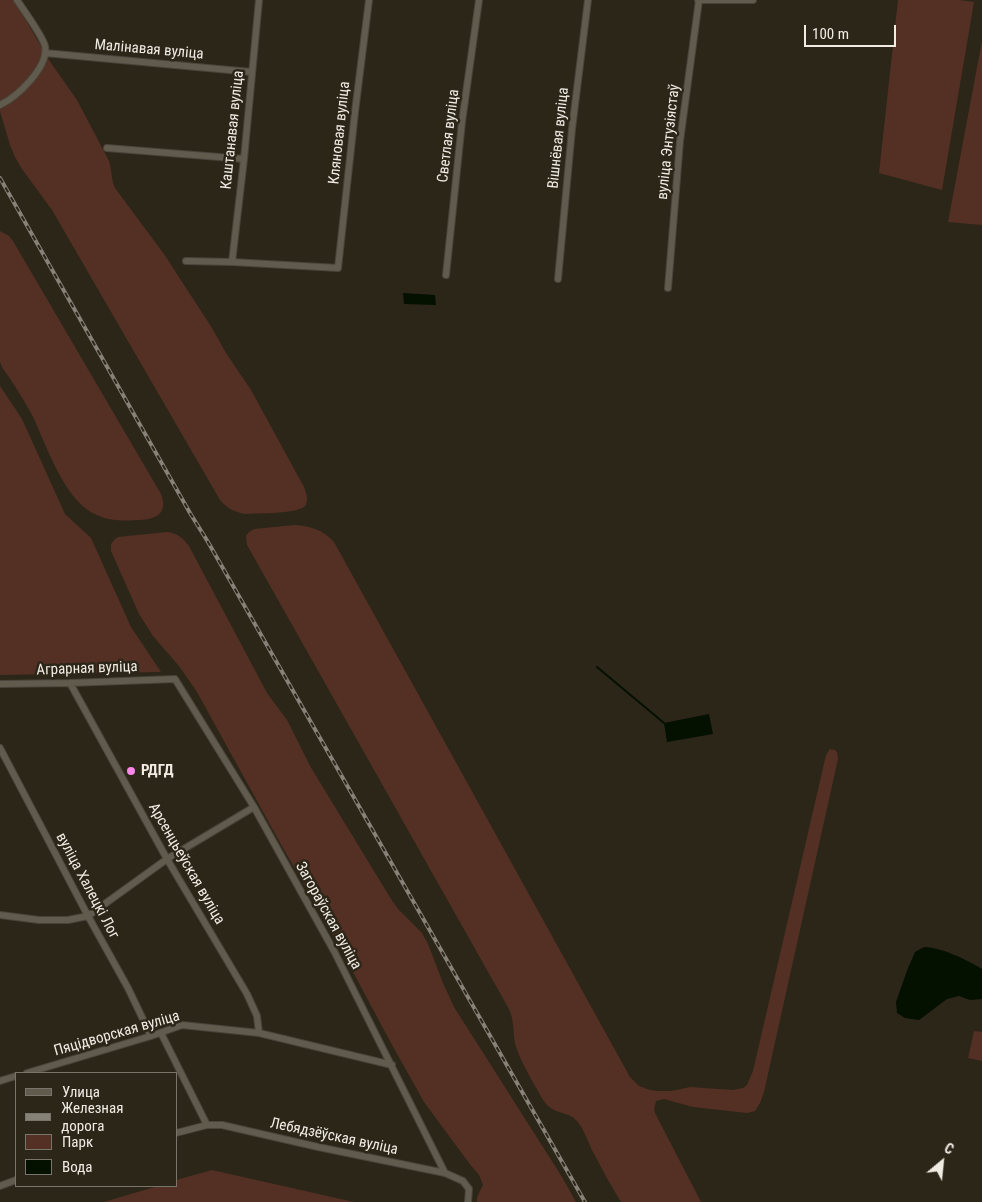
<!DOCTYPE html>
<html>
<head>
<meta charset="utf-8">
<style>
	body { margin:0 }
	#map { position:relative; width:982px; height:1202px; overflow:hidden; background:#2c2619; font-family:"Roboto Condensed",sans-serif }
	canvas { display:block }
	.legend { position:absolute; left:15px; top:1072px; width:162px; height:115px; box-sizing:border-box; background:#2c2619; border:1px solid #7a756a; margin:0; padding:6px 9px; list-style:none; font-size:15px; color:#f0ece4 }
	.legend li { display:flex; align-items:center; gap:10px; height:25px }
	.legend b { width:25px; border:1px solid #7a756a }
	.north { position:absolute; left:917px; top:1137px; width:50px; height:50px; -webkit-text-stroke:4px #2c2619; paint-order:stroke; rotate:28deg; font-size:14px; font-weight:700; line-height:20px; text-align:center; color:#f0ece4 }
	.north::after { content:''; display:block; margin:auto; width:18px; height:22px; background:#f0ece4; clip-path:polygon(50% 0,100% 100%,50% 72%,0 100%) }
	.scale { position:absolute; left:804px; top:25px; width:92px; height:22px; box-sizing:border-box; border:2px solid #f0ece4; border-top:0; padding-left:6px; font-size:15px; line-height:18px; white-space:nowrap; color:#f0ece4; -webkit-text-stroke:4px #2c2619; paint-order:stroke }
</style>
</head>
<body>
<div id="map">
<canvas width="982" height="1202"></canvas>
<ul class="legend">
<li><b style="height:6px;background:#615b4d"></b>Улица</li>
<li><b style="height:6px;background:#878278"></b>Железная дорога</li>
<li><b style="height:14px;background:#533023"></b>Парк</li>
<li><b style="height:14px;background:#041000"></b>Вода</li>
</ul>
<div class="north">С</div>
<div class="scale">100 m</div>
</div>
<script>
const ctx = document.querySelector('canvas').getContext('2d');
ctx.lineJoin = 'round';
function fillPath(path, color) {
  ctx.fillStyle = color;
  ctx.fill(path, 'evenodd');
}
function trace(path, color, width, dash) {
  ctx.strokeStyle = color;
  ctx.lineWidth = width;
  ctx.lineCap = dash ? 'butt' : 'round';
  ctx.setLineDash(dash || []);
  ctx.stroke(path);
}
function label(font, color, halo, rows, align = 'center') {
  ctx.font = font + ' "Roboto Condensed",sans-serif';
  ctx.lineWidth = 5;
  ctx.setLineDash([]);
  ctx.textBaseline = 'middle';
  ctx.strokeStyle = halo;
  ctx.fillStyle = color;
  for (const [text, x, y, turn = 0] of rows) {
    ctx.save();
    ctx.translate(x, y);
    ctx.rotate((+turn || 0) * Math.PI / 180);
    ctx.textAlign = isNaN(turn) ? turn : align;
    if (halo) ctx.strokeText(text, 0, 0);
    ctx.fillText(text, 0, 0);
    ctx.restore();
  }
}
const green = new Path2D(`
	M0,0H14L49,60L77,100L109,161C112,170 111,179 115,188L164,254L212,328L226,353L251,390L304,487C306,493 309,500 305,506C298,514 257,513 245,514C234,512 227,508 220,500L52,210L22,169L15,157L10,145L0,111Z
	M898,0H959L974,2L942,190L879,173Z
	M982,41V225L948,222Z
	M0,231L9,236L13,241L161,494C169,515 154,520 136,520C124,521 111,521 99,516C64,503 47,445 31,413C24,401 17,389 9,377C6,373 1,367 0,361C0,350 0,335 0,323C0,292 0,262 0,231Z
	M0,386L22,419L65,514L91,538L131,627L161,672L0,675Z
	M295,525C311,526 323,530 334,542L630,1077L639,1086L650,1090L658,1091H672L690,1087L733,1090L743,1088L747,1085L753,1071L826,755L830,749L835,750L837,752L838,759L764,1092L760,1103L755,1111L747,1113L693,1107L664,1099L656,1101L654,1109L655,1113L701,1202H621C611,1186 602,1169 593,1152C588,1142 584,1129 577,1121C566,1109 553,1117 542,1098C534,1084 519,1059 515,1043C513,1031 514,1020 509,1009L247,545L246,536L249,532L254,529Z
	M167,532C177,533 183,538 189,546L267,693L287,720L310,766L391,899L398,909L422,933L428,944L443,983L454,1007L562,1177L576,1202H477V1197L483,1185L479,1175L469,1163L424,1102L391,1043L338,944L283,848L197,692L179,666L153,636L139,614L111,551V544L115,539L118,537Z
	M974,1031L982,1032V1061L968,1058Z
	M212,1170L354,1202H104L158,1186H176V1180Z`);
const water = new Path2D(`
	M403,293L435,295L436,305L404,304Z
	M709,714L713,734L667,742L664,723Z
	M924,947C940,947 968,960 982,969V999L970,1000L959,996L947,999L919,1020L905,1018L897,1013L896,1002L908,968L915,952Z`);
const stream = new Path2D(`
	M597,667L664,723`);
const minor = new Path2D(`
	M698,0H753
	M45,53L251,72
	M0,105C17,97 49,67 45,46C42,35 24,11 17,0
	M107,148L244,159
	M186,261L232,262L338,268L355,112L369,0
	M232,262L244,159L259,0
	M446,275L462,122L479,0
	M558,279L572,129L588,0
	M668,288L680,141L699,0
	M70,683L167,859L247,994L257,1016L259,1033
	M0,684L70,683L175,679L254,807L334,951L445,1173
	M0,748L88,916L128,988L151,1036
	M0,915L39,920H68L88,916L167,859L254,807
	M161,1033L207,1125
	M27,1073L151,1036L182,1025L259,1033L392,1065
	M0,1081L16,1076
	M176,1133L207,1125H222L318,1147L445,1173L463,1181L469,1189L468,1202
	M0,1186L16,1180`);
const rail = new Path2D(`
	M0,178L190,513L208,542L585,1202`);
const markers = [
	[131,771,5,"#f987e9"]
];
const streetNames = [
	["Малінавая вуліца",149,50,5],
	["Каштанавая вуліца",233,130,-84],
	["Кляновая вуліца",340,133,-84],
	["Светлая вуліца",449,136,-83],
	["Вішнёвая вуліца",559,138,-84],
	["вуліца Энтузіястаў",669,142,-84],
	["Аграрная вуліца",87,669,-2],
	["Арсенцьеўская вуліца",186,864,60],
	["вуліца Халецкі Лог",87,886,62],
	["Загораўская вуліца",328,916,61],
	["Пяцідворская вуліца",117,1034,-16],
	["Лебядзёўская вуліца",334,1137,12]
];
const poiNames = [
	["РДГД",141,771]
];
fillPath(green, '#533023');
fillPath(water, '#041000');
trace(stream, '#041000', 2);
trace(minor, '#49443a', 8);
trace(minor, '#615b4d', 6);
trace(rail, '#878278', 4);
trace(rail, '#2c2619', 2, [5.5]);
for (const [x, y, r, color] of markers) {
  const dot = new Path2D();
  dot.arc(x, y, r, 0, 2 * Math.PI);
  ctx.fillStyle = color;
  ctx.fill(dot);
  trace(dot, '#2c2619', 2);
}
label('15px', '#f0ece4', '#2c2619', streetNames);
label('bold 15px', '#f0ece4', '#2c2619', poiNames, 'left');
</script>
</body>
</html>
